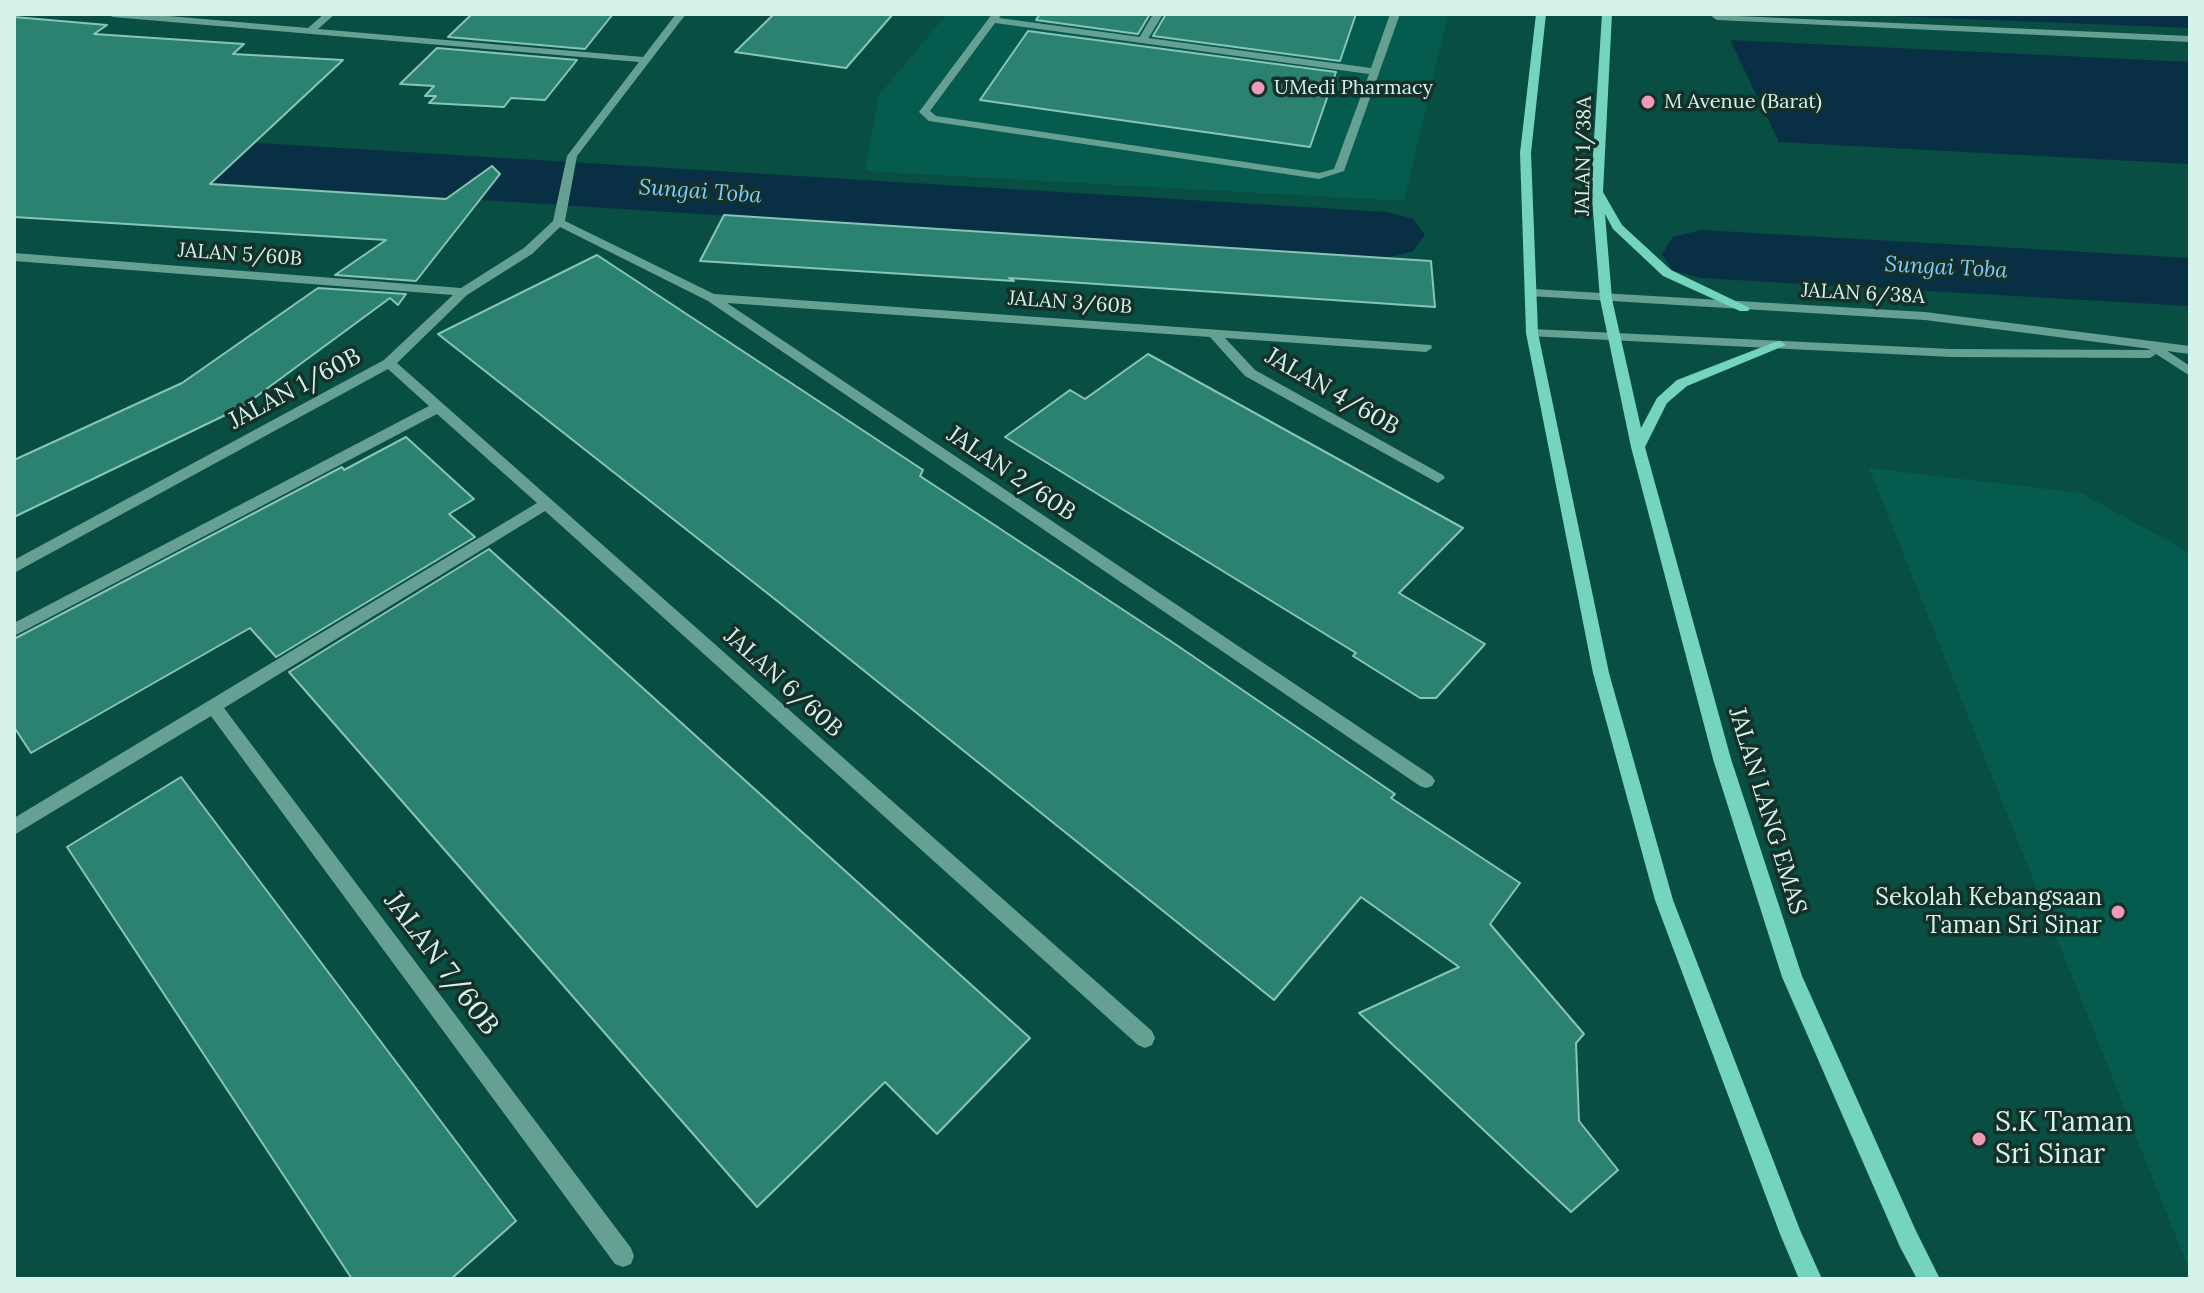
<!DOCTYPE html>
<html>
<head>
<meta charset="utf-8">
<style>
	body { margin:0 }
	#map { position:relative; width:2204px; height:1293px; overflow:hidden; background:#094e42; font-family:Lora,serif }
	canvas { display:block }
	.frame { position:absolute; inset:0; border:16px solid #d5f3eb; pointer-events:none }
</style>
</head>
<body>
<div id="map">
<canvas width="2204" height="1293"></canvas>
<div class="frame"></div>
</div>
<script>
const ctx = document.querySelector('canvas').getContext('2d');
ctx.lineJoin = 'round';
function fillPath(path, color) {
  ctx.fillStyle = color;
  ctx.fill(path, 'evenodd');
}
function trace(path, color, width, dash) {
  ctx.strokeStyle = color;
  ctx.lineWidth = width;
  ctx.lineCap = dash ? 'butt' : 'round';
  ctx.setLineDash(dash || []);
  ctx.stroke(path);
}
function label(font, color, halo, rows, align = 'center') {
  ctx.font = font + ' Lora,serif';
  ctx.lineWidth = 7;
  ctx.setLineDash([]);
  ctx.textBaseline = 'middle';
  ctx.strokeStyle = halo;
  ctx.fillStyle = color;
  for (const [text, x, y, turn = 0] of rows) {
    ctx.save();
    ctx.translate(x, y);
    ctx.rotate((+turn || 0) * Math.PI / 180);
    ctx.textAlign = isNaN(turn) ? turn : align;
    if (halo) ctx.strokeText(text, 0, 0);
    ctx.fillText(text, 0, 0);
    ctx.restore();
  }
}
const built = new Path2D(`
	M947,14H1448L1404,201L865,171L879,95Z
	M1869,468L2081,493L2190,553V1272Z`);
const water = new Path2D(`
	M1845,14H2190V28Z
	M1730,40L2190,62V164L1779,142Z`);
const river = new Path2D(`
	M14,128L1386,212L1413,219L1425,235L1413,251L1386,258L14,170Z
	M1701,230L2190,258V306L1701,278L1673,271L1662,254L1673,237Z`);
const building = new Path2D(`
	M472,14H613L585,49L448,37Z
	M774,14H893L846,68L735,52Z
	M1040,14H1150L1138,34L1036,20Z
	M1166,14H1356L1340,61L1153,36Z
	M14,17L107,25L94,34L244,44L233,54L343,60L210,184L446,199L492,166L500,174L416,281L335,275L386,240L14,217Z
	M1028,31L1336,72L1310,147L980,100Z
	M437,48L577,60L545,100L511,98L504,107L429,103L436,96H425L434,86L400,84Z
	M724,215L1431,261L1435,307L1009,278L1014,281L700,261Z
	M597,255L923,470L920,476L1175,644L1395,794L1391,798L1520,883L1490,924L1584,1034L1576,1043L1579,1121L1618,1170L1571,1212L1359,1013L1459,967L1361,897L1274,1000L776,600L438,334Z
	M318,288L406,294L398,305L390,298L242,407L14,517V460L182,383Z
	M1148,354L1463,528L1399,593L1485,644L1436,698H1420L1353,656L1356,653L1005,437L1070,390L1085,399Z
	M406,437L474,499L449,514L475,537L276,657L250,628L31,753L14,727V639L342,467L344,470Z
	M489,549L1030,1038L937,1134L885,1082L757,1207L289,672Z
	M181,777L516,1221L451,1279H352L67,847Z`);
const service = new Path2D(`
	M1714,15L2190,36V42L1717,20L1712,17Z`);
const pedestrian = new Path2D(`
	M1153,14H1163L1146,42H1140L1138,40Z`);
const minor = new Path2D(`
	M108,14H145L308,28L324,14H335L318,29L643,57L676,14H686L577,156L565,221L714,294L1431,345L1432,348L1426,352L1225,338L1255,370L1443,475L1445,478L1438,483L1245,376L1210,337L727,303L1432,776L1435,781L1432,786L1426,788L1420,786L708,301L560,227L532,254L467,295L397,363L1152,1031L1155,1038L1152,1045L1145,1048L1138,1045L545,511L224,708L631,1248L634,1256L631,1264L623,1267L615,1264L211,716L14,835V818L537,503L437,414L14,636V623L429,406L388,369L14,573V560L384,360L453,295L14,261V253L461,288L524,248L553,221L567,156L639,62L113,17Z
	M992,14H1002L999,18L1371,68L1390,14H1400L1344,171L1319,179L929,121L919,112ZM995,23L1369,74L1334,169L1319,173L936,116L930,111Z
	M2152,341L2190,366V376L2147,348V342Z`);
const tertiary = new Path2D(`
	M1533,289L1925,312L2190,346V354L1925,320L1529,296V290Z
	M1532,329L1951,349L2150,350L2156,354L2150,358L1951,357L1528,336V330Z`);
const secondary = new Path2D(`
	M1536,14H1546L1531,153L1538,333L1609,673L1673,900L1800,1230L1822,1279H1799L1780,1234L1655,900L1593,673L1526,333L1520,153Z
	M1602,14H1612L1603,192L1622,225L1671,270L1750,308L1748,311H1740L1663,276L1613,229L1605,214L1612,299L1641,428L1657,398L1677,380L1775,342L1780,341L1786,345L1687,386L1667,403L1645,447L1731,759L1802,976L1916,1231L1940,1279H1917L1900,1247L1782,977L1713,759L1631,447L1600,299L1591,186Z`);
const markers = [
	[1258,88,8,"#ef9ab8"],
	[1648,102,8,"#ef9ab8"],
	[2118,912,8,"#ef9ab8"],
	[1979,1139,8,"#ef9ab8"]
];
const farPoinames = [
	["UMedi Pharmacy",1274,88],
	["M Avenue (Barat)",1664,102]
];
const farStreetnames = [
	["JALAN 1/38A",1584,156,-89],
	["JALAN 5/60B",240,255,4],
	["JALAN 6/38A",1863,294,3],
	["JALAN 3/60B",1070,303,4]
];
const farWaternames = [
	["Sungai Toba",700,192,4],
	["Sungai Toba",1946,268,3]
];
const streetNames = [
	["JALAN 1/60B",295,389,-28],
	["JALAN 4/60B",1332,392,30],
	["JALAN 2/60B",1011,474,34],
	["JALAN 6/60B",783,683,42],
	["JALAN LANG EMAS",1767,811,73]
];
const poiNames = [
	["Sekolah Kebangsaan",2102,898],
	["Taman Sri Sinar",2102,926]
];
const nearStreetnames = [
	["JALAN 7/60B",441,964,53]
];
const nearPoinames = [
	["S.K Taman",1995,1123],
	["Sri Sinar",1995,1155]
];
fillPath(built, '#045b4e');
fillPath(water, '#082f44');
fillPath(river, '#082f44');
fillPath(building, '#2c8271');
trace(building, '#88c5b6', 2);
fillPath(service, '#66a092');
fillPath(pedestrian, '#66a092');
fillPath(minor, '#66a092');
fillPath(tertiary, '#66a092');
fillPath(secondary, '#74d4be');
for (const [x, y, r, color] of markers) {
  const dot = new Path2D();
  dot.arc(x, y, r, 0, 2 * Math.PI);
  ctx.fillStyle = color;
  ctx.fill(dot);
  trace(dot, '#152f29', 3);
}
label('20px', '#d5f3eb', '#152f29', farPoinames, 'left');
label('20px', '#d5f3eb', '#152f29', farStreetnames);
label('italic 22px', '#7fcdfd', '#152f29', farWaternames);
label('24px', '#d5f3eb', '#152f29', streetNames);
label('24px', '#d5f3eb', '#152f29', poiNames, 'right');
label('28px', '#d5f3eb', '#152f29', nearStreetnames);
label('28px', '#d5f3eb', '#152f29', nearPoinames, 'left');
</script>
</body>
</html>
